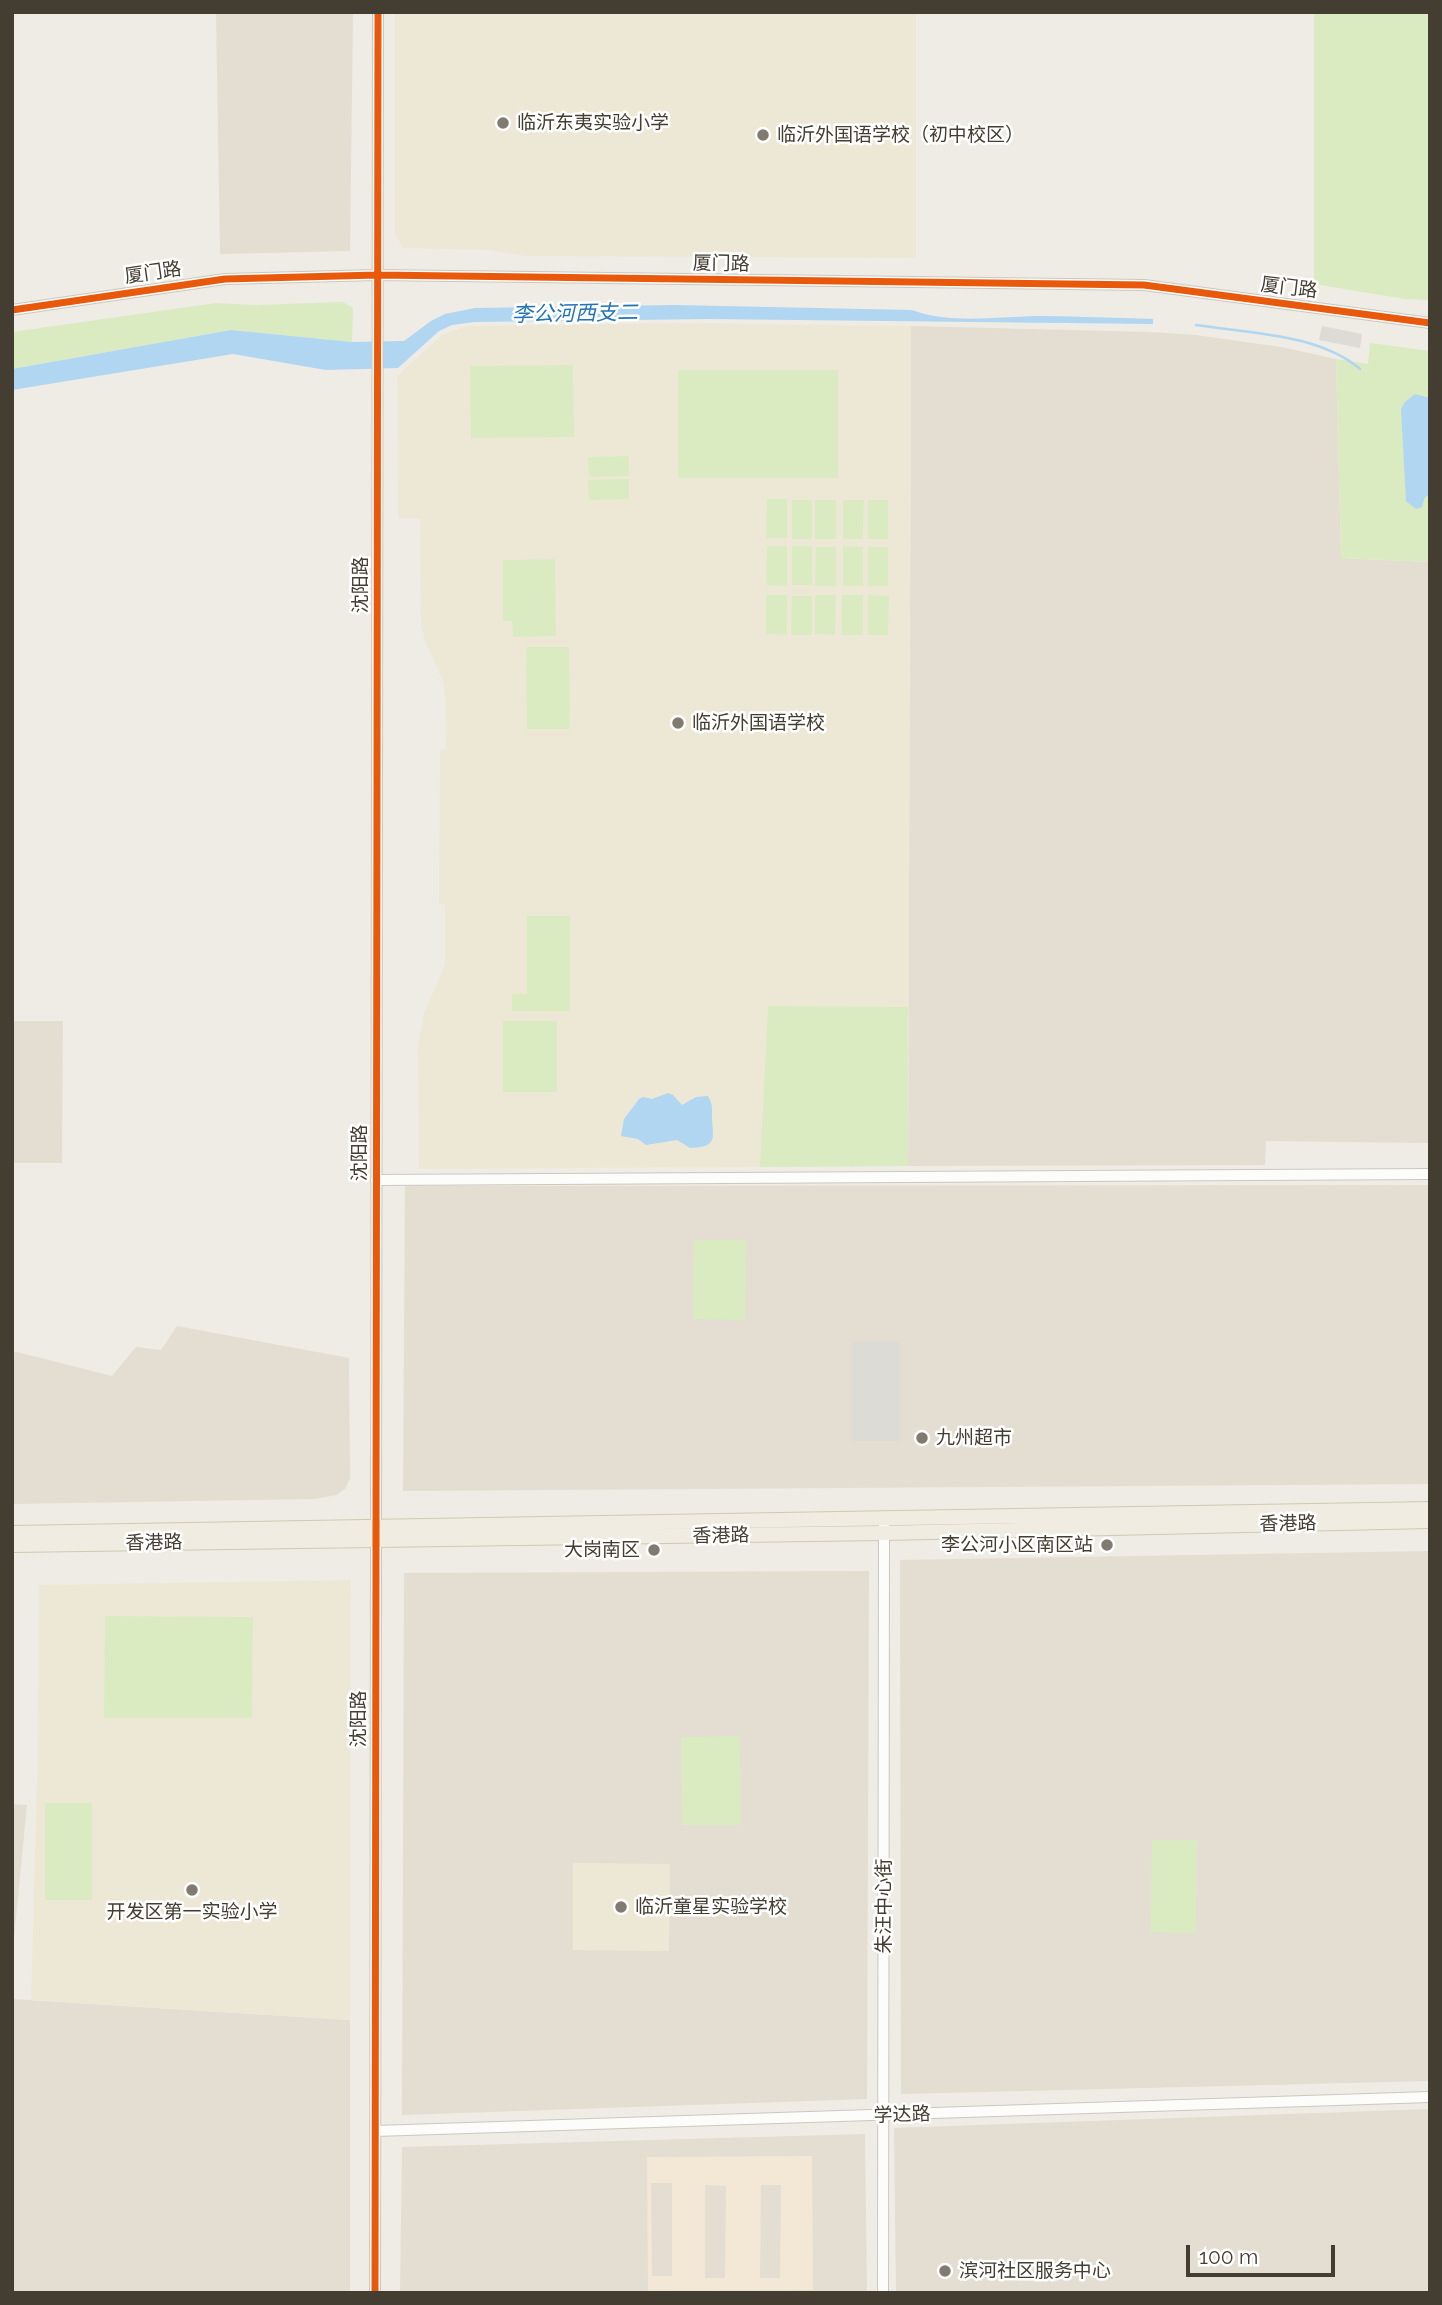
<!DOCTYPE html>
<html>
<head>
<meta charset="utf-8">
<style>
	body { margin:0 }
	#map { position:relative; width:1442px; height:2305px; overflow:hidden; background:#eeece5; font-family:Raleway,sans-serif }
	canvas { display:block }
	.frame { position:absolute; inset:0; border:14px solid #443d31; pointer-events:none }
	.scale { position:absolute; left:1186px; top:2245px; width:149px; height:32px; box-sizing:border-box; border:4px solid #443d31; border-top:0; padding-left:9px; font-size:21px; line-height:24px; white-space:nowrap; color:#443d31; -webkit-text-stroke:5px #fff; paint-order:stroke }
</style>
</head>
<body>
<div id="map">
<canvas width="1442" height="2305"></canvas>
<div class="frame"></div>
<div class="scale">100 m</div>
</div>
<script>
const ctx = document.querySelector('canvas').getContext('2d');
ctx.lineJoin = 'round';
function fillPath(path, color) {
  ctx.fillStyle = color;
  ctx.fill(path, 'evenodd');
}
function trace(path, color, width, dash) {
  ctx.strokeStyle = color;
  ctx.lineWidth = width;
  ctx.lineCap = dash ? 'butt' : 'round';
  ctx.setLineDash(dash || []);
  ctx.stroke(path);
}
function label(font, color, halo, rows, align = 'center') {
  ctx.font = font + ' Raleway,"Noto Sans SC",sans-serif';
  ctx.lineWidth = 5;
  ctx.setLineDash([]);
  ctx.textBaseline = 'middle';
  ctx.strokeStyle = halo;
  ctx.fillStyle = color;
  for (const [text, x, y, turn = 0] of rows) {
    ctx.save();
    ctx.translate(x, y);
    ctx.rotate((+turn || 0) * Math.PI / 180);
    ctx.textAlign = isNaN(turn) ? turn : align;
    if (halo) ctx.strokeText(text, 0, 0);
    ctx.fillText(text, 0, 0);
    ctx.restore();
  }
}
const residential = new Path2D(`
	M216,12H353L350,251L220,254Z
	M911,326L1149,332L1196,335L1281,347L1336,359L1341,558L1430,562V1143L1266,1141L1265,1165L908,1166Z
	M12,1021H63L62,1163H12Z
	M1430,1185V1484L403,1491L405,1186Z
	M177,1326L349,1358L350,1478L345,1489L336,1495L315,1499L12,1504V1353L17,1352L112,1376L136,1347L161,1350Z
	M1430,1551V2081L901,2094L900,1560Z
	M869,1571L867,2099L402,2115L404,1573Z
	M12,1804L27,1805L12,1959Z
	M12,1999L350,2020V2293H12Z
	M1430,2109V2293H896L894,2128Z
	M865,2134L867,2293H400L402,2147Z`);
const commercial = new Path2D(`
	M812,2156L813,2290L648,2291L647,2157ZM672,2183V2276H652L651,2183ZM705,2185L726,2186L725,2278H705ZM761,2185H781L780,2278H760Z`);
const education = new Path2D(`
	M395,12H916V258L526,256L489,250L403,248L395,234Z
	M678,323L911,326L908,1166L419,1169L418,1044L424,1013L445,965V905L439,904L440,750L446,749L445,697L443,681L425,641L421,625L420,519L398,518L397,376L442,335L466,326Z
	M351,1580L350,2020L31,2000L37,1780L39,1585Z
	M573,1863L670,1864L669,1951L573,1950Z`);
const green = new Path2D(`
	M1314,12H1430V300L1405,299L1314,284Z
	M343,302L353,308L352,342L231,330L12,369V332L216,303L254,305Z
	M1370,343L1430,351V562L1341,558L1336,359L1368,364Z
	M573,365L574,437L471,438L470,366Z
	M678,370H838V478H678Z
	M629,456V476L589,477L588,457Z
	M629,479V499L589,500L588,480Z
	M767,499H787V538H766Z
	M792,500H812V539H792Z
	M815,500H836V539H815Z
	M843,500H864L863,539H843Z
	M868,500H888V539H868Z
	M767,546H787V586L766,585Z
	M792,546H812V585H792Z
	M843,546L863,547V586H843Z
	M816,547H836V586H815Z
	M868,547H888V586H868Z
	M555,559L556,636L513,637L512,621H503V560Z
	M766,595H787V635L766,634Z
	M815,595H836L835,635L815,634Z
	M842,595H863V635H842Z
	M868,595L889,596L888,635H868Z
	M792,596H812V635H791Z
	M526,647H569L570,729H527Z
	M527,916H570V1011H512V994H527Z
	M768,1006L908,1007V1166L760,1167Z
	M503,1021H557V1092H503Z
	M694,1240H746L745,1320L693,1319Z
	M105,1616L253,1617L252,1718H104Z
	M740,1736L741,1825H682L681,1737Z
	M45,1803H92V1900H45Z
	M1152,1840H1197L1196,1933L1151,1932Z`);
const parking = new Path2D(`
	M1322,326L1362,334L1360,348L1319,340Z
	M852,1341H900V1441H852Z`);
const water = new Path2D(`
	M675,305L912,310C949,324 995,317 1035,316C1074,316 1114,318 1153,319V324L709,319L474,322L452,325L439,331L398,368L326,370L233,354L12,390V369L231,330L352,342L404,341L431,321L445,314L475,308Z
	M1415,394L1430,398V495L1425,497L1422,507L1416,509L1406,501L1401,409L1405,402Z
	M668,1093L673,1095L682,1105L696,1097L708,1096C713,1105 712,1109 712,1118C713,1138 718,1147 690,1148L677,1140L646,1145L638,1139L621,1136L624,1119L639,1099L643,1097L652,1099Z`);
const stream = new Path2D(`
	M1196,325C1249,333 1319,334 1360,369`);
const minor = new Path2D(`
	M12,310L225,279L377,275L1144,285L1430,323
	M376,1180L1430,1174
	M375,2131L1430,2097
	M375,2293L378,12
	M883,2293L884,1526`);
const major = new Path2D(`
	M12,1533L1430,1509
	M12,1545L884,1533L1430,1521`);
const cycleway = new Path2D(`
	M12,310L225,279L377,275L1144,285L1430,323
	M375,2293L378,12`);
const markers = [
	[503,123,7,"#807a70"],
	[763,135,7,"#807a70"],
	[678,723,7,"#807a70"],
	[922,1438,7,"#807a70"],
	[1107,1545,7,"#807a70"],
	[654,1550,7,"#807a70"],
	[192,1890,7,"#807a70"],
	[621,1907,7,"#807a70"],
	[945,2271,7,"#807a70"]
];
const poiNames = [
	["临沂东夷实验小学",517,123],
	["临沂外国语学校（初中校区）",777,135],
	["临沂外国语学校",692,723],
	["九州超市",936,1438],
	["李公河小区南区站",1093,1545,"right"],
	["大岗南区",640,1550,"right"],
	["临沂童星实验学校",635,1907],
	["开发区第一实验小学",192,1912,"center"],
	["滨河社区服务中心",959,2271]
];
const streetNames = [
	["厦门路",721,264,1],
	["厦门路",153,273,-8],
	["厦门路",1289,288,7],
	["沈阳路",361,585,-90],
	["沈阳路",360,1153,-90],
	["香港路",1288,1524,-1],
	["香港路",721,1536,-1],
	["香港路",154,1543,-1],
	["沈阳路",359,1719,-90],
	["朱汪中心街",884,1906,-90],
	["学达路",902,2115,-2]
];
const waterNames = [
	["李公河西支二",575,314,-1]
];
fillPath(residential, '#e3ded1');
fillPath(commercial, '#f3e8d6');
fillPath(education, '#ede8d6');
fillPath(green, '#daebc2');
fillPath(parking, '#dddbd5');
fillPath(water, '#b0d6f1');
trace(stream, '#b0d6f1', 2.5);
trace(minor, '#cac8c1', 12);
trace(major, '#d2c9b1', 16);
trace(minor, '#fcfcfb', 10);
trace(major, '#f0ece1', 14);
trace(cycleway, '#e8590c', 7);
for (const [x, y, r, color] of markers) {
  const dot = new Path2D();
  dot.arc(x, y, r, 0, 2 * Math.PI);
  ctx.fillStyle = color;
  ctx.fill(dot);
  trace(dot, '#fff', 2.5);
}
label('19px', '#443d31', '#fff', poiNames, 'left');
label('19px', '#443d31', '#fff', streetNames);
label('italic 21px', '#2374b7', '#fff', waterNames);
</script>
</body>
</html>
